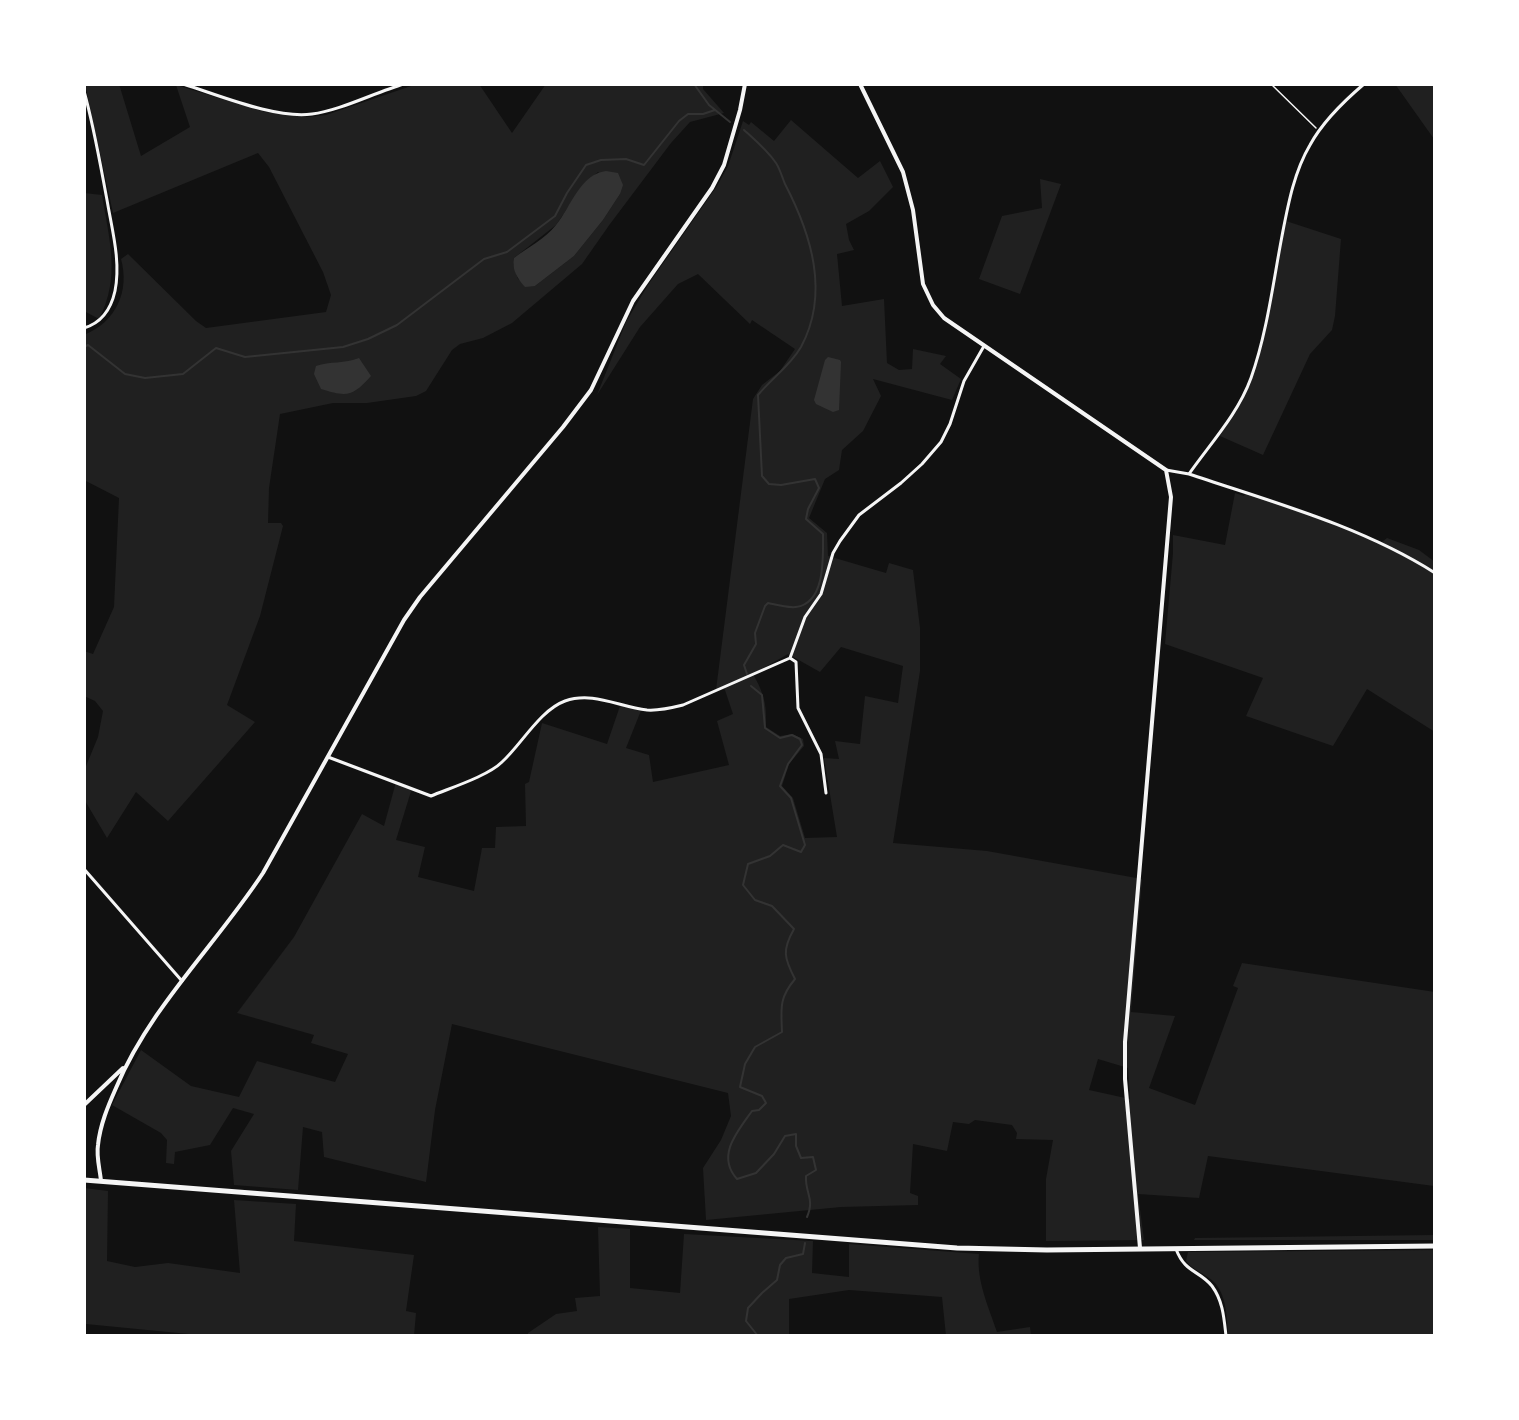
<!DOCTYPE html>
<html>
<head>
<meta charset="utf-8">
<style>
	body { margin:0 }
	#map { position:relative; width:1519px; height:1420px; overflow:hidden; background:#111; font-family:"Open Sans",sans-serif }
	canvas { display:block }
	.frame { position:absolute; inset:0; border:86px solid #fff; pointer-events:none }
</style>
</head>
<body>
<div id="map">
<canvas width="1519" height="1420"></canvas>
<div class="frame"></div>
</div>
<script>
const ctx = document.querySelector('canvas').getContext('2d');
ctx.lineJoin = 'round';
function fillPath(path, color) {
  ctx.fillStyle = color;
  ctx.fill(path, 'evenodd');
}
function trace(path, color, width, dash) {
  ctx.strokeStyle = color;
  ctx.lineWidth = width;
  ctx.lineCap = dash ? 'butt' : 'round';
  ctx.setLineDash(dash || []);
  ctx.stroke(path);
}
const green = new Path2D(`
	M85,84H119L141,156L190,127L176,85L265,112L308,117L326,115L417,84H479L512,133L546,84H703V89L724,113L690,122L671,143L610,224L582,264L512,323L483,338L460,344L452,350L426,391L416,396L367,403H333L280,414L269,488L268,523H281L283,526L260,616L227,705L255,722L168,821L136,792L107,838L84,799V771L98,737L103,711L95,701L84,696V651L93,654L114,607L119,498L84,480V335C116,322 130,291 121,259L128,254L196,321L206,328L326,312L331,295L323,272L269,167L258,153L113,213ZM598,172L620,194L603,220L574,256L535,286L518,279L513,265L514,258L556,225L584,184Z
	M1395,84H1435V140L1434,139Z
	M791,120L858,178L880,161L893,187L869,211L846,224L849,240L854,250L837,254L842,306L884,299L887,363L899,370L912,369L913,349L946,356L940,364L961,379L952,400L873,379L881,396L863,431L842,450L839,470L825,479L809,518L827,533L828,556L886,573L889,563L913,570L920,628V671L893,843L987,851L1142,879L1131,1012L1175,1016L1149,1088L1195,1105L1238,988L1233,986L1242,963L1435,992L1434,1186L1208,1156L1199,1198L1138,1194L1144,1240L1046,1241V1179L1053,1140L1016,1139L1017,1133L1012,1125L975,1120L969,1124L953,1122L947,1151L913,1144L910,1193L918,1196V1205L841,1207L706,1220L703,1168L721,1140L731,1116L728,1093L452,1024L435,1110L426,1182L324,1157L322,1132L303,1127L298,1190L234,1185L231,1151L254,1114L233,1108L210,1145L175,1152L174,1164L166,1163L167,1140L161,1133L112,1105L141,1050L191,1086L239,1097L257,1061L335,1082L348,1054L311,1043L314,1035L237,1013L294,937L362,814L384,826L396,782L412,788L396,840L425,847L418,877L474,891L482,848H495L496,827L526,826L525,784L529,782L542,723L607,744L621,703L642,708L626,748L649,755L653,782L729,765L717,721L733,714L724,687L716,690L753,399L762,385L780,371L795,349L752,320L750,324L698,274L678,284L640,327L597,395L626,322L648,285L717,186L728,166L743,121L749,125L751,122L774,141ZM841,647L903,666L898,703L865,696L860,744L835,741L839,759L824,758L837,837L805,838L793,798L782,786L789,764L804,746L803,739L792,734L780,736L766,727C767,704 764,694 753,674L788,654L820,672ZM1098,1059L1128,1068L1130,1099L1089,1090Z
	M1040,179L1061,184L1020,294L979,279L1002,216L1042,208Z
	M84,193L102,195C109,239 121,277 99,319L84,311Z
	M1286,221L1341,239L1335,316L1332,330L1310,354L1263,455L1220,436L1250,385L1267,318Z
	M1246,491L1382,542L1387,538L1419,550L1435,562V732L1367,689L1333,746L1246,716L1263,678L1165,644L1173,553V535L1225,545L1235,493L1244,496Z
	M84,1188L108,1191L107,1261L135,1267L168,1263L240,1273L234,1200L296,1204L294,1241L414,1255L406,1311L416,1313L414,1336H209L86,1324L84,1326Z
	M598,1227L630,1229V1288L680,1293L684,1234L813,1241L812,1273L849,1277V1244L979,1254C976,1280 989,1308 997,1332L1030,1327L1031,1336H946L942,1297L849,1290L789,1299V1336H528V1333L556,1314L577,1311L575,1298L600,1296Z
	M1435,1235V1240H1194L1195,1238Z
	M1435,1250V1336H1228C1227,1319 1227,1294 1213,1281C1204,1273 1194,1271 1186,1261L1188,1252Z`);
const water = new Path2D(`
	M606,171L618,173L623,185L620,194L603,220L574,256L535,286L525,287C518,279 511,269 514,258C528,247 545,239 556,225C571,207 580,174 606,171Z
	M828,357L840,360L841,362L839,410L833,412L816,404L814,400L825,360Z
	M359,358L371,376C352,397 347,397 321,389L314,374L316,366C330,361 345,364 359,358Z`);
const stream = new Path2D(`
	M694,84L709,105L730,122
	M744,130C755,140 767,150 776,163C780,169 782,177 785,184C811,234 830,293 801,347C790,366 772,378 758,395L762,476L769,484L781,485L815,479L819,488L808,509L806,519L823,534C823,556 826,603 796,607C787,608 777,605 768,603L765,606L755,633L756,644L744,665L747,674
	M84,347L88,345L125,374L145,378L183,374L216,348L245,357L343,347L368,339L397,325L484,259L507,252L555,216L567,193L586,165L601,160L626,159L644,165L679,121L688,114H703L715,110
	M751,686L762,695L765,728L780,738L792,735L800,739L802,745L788,764L780,786L791,798L805,845L801,852L783,845L770,856L748,864L743,885L755,900L772,906L794,929C782,950 784,958 795,979C779,998 781,1008 782,1032L755,1047L745,1064L740,1087L762,1096L766,1103L759,1110L752,1111C737,1132 716,1156 737,1179L756,1173L774,1154L785,1136L796,1134V1146L801,1158L813,1157L816,1170L806,1176C805,1194 815,1198 807,1217
	M758,1336L746,1321L748,1308L762,1293L777,1280L780,1265L786,1258L803,1254L805,1243`);
const path = new Path2D(`
	M1271,84L1316,128`);
const minor = new Path2D(`
	M183,84C219,95 275,119 312,114C339,111 376,92 404,84
	M84,91C94,127 100,163 107,200C112,230 121,261 115,291C111,309 101,323 84,328
	M1166,470L1189,474C1272,502 1361,526 1435,573
	M1189,474C1210,444 1238,414 1251,378C1267,333 1273,283 1282,236C1288,205 1294,172 1310,145C1323,121 1344,101 1364,84
	M790,658L796,662L798,708L821,754L826,793
	M328,757L431,796C450,788 488,776 502,762C521,745 540,710 565,701C593,691 619,707 647,710C659,711 671,708 683,705L790,658L805,617L821,594L833,553L840,541L859,515L901,483L922,464L941,442L950,424L964,381L984,346
	M84,869L182,981
	M1176,1249C1185,1273 1199,1270 1212,1286C1223,1301 1224,1318 1226,1336`);
const tertiary = new Path2D(`
	M860,84L903,172L913,210L923,284L933,305L944,318L1166,470L1171,497L1125,1042V1079L1140,1248
	M84,1105L123,1068
	M101,1181C100,1170 96,1156 98,1145C100,1125 108,1106 116,1088C150,1007 215,946 263,873L404,620L420,597L563,427L591,390L633,301L712,188L724,165L740,110L745,84`);
const primary = new Path2D(`
	M84,1180L957,1248L1047,1250L1435,1246`);
fillPath(green, '#202020');
fillPath(water, '#333');
trace(stream, '#333', 2);
trace(path, '#f5f5f5', 1.5);
trace(minor, '#f5f5f5', 3);
trace(tertiary, '#f5f5f5', 4);
trace(primary, '#f5f5f5', 5);
</script>
</body>
</html>
